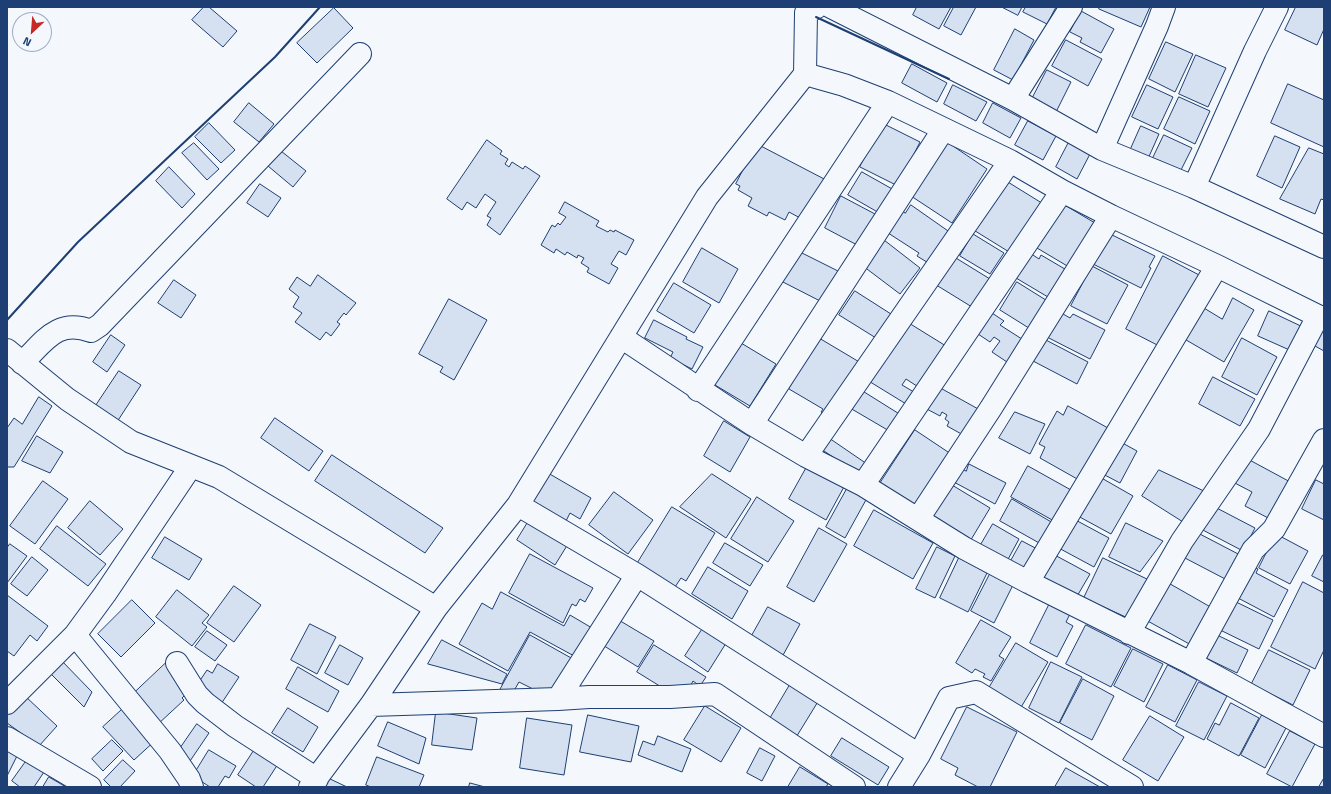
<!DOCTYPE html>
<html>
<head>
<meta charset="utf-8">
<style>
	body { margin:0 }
	#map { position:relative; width:1331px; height:794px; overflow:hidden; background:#f4f7fb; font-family:"Titillium Web",sans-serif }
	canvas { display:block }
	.frame { position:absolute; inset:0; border:8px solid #1d3f73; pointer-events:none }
	.north { position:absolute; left:12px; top:12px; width:40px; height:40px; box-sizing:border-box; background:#f4f7fb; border:1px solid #9eadc5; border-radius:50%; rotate:206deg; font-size:11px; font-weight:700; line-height:16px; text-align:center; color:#1d3f73 }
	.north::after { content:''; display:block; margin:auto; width:14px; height:18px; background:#c62828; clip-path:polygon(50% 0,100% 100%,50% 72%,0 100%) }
</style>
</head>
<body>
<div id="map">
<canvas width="1331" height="794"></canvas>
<div class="frame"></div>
<div class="north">N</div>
</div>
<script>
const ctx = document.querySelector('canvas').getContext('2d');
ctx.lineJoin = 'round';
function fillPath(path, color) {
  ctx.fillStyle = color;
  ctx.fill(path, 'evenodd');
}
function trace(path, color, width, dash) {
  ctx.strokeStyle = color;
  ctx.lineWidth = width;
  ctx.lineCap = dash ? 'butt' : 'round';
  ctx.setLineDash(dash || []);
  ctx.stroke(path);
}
const building = new Path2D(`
	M204,7H209L237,31L223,47L192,20Z
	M917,7H951L939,29L913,15Z
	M954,7H976L961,35L944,26Z
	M1002,7H1022L1018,15Z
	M1026,7H1056L1047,24L1023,12Z
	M1100,7H1150L1141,27L1099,9Z
	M1296,7H1324V29L1317,45L1285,30Z
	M334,8L353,28L317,63L297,43Z
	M1081,11L1114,29L1101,53L1080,42L1082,38L1070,32Z
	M1015,29L1034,40L1013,80L994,70Z
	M1066,40L1102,59L1088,86L1052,66Z
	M1166,42L1193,54L1175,92L1149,79Z
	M1196,55L1226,68L1208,107L1179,94Z
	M912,64L947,83L937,102L902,83Z
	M1047,70L1071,82L1056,112L1032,99Z
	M1288,84L1324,100V147L1271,123Z
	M953,85L987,102L976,121L944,104Z
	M1147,85L1173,97L1158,129L1132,117Z
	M1179,97L1210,111L1195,144L1164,129Z
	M249,103L274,124L259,142L234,122Z
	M993,103L1021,118L1010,138L983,123Z
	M1028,121L1056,136L1043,160L1015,145Z
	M209,123L235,150L221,163L195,137Z
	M882,123L920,142L898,186L860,167Z
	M1141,126L1159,134L1147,161L1129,153Z
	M1164,135L1192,148L1181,170L1153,158Z
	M1275,136L1300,147L1282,188L1257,176Z
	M487,140L502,151L500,154L508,159L505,164L509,167L512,162L523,169L525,166L540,176L500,235L487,225L491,218L487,216L496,202L485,194L476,208L467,202L462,210L447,199Z
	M947,142L987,169L952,223L911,196Z
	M1069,142L1090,154L1077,179L1056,167Z
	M194,143L219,169L207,180L182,153Z
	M757,144L828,181L802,219L789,212L785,220L769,212L767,216L748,206L752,198L738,190L740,186L736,184Z
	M1309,148L1324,154V200L1321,199L1315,214L1280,199Z
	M281,151L306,171L293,187L268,166Z
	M169,167L195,194L182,208L156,181Z
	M862,172L894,190L881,214L848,195Z
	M1003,179L1045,205L1014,255L972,229Z
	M260,184L281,198L268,217L247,203Z
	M841,196L875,214L859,246L825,228Z
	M565,202L599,221L596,226L608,232L610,230L614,232L615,230L634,240L626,255L619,251L611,264L618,268L609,284L587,272L589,268L581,263L584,258L578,255L577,258L567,252L565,255L556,249L554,253L541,245L552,225L555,227L558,223L560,225L566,217L559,213Z
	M1063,204L1100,226L1074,270L1037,248Z
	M911,205L951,233L930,264L917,256L919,253L885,231L900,209L905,213Z
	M1108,233L1155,256L1149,267L1151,268L1141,288L1093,264Z
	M973,234L1004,253L990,274L960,256Z
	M884,240L920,268L900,294L863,266Z
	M702,248L738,269L719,303L683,282Z
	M796,250L840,272L824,303L781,281Z
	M1030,253L1039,259L1041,255L1070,272L1053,300L1016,278Z
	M951,255L990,279L972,307L933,283Z
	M1163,256L1201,276L1165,349L1126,329Z
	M1092,266L1128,285L1107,324L1071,306Z
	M318,275L356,303L346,315L344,313L337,322L340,324L331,336L326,332L320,340L295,322L302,313L293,307L299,297L289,289L297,277L310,286Z
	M174,280L196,295L181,318L158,303Z
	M1017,282L1049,302L1032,330L1000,310Z
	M674,283L711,305L694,333L657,311Z
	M855,291L891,314L876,338L839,315Z
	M1233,298L1254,310L1224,362L1181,337L1199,305L1222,319Z
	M449,299L487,320L454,380L440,372L443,367L419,354Z
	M1058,311L1070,318L1073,314L1105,330L1090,359L1045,336Z
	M1269,311L1305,328L1294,352L1258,336Z
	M992,313L1004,321L1000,325L1025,341L1010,364L992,352L1000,341L994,337L990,342L978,334Z
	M654,320L687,337L686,339L703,347L692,369L670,358L673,352L645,338Z
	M904,320L946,346L923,390L906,379L902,385L919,395L911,407L867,380Z
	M1324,328V351L1315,346Z
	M111,335L125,345L107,372L93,362Z
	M819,338L861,363L829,417L821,412L823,409L789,389Z
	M1242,338L1277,357L1257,395L1222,377Z
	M1044,339L1088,362L1077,384L1033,361Z
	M741,343L776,364L750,406L715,385Z
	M119,371L141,385L115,425L93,410Z
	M1213,377L1255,399L1240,426L1199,404Z
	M935,385L980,410L965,436L947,426L949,422L945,419L947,415L942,412L940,416L923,407Z
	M861,390L901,415L891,432L850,408Z
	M39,397L52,406L14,467H7V428L14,418L22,424Z
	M1068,406L1108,428L1079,480L1040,458L1045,447L1039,444L1057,411L1063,415Z
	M1015,412L1045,424L1030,454L999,438Z
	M275,418L323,451L309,471L261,438Z
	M724,421L750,437L730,472L704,456Z
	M915,430L951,454L914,508L879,485Z
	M37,436L63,452L50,473L22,461Z
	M829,438L867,464L860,475L821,449Z
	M1117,440L1137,451L1120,483L1099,472Z
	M332,455L443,528L425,553L315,481Z
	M1244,457L1294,484L1274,521L1245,506L1252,492L1231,481Z
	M969,464L1006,483L995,504L950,480L957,466L966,471Z
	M808,465L845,485L826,520L789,499Z
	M1028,466L1071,490L1054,521L1011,497Z
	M1159,470L1206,492L1191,527L1142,496Z
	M548,473L591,498L580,519L570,513L566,521L532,502Z
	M712,474L751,499L726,538L680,507Z
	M1098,476L1133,496L1111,534L1076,515Z
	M1316,480L1324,484V520L1302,509Z
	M43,481L68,499L35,544L10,526Z
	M952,485L990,508L969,543L931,520Z
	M848,487L867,498L845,538L826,527Z
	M614,492L653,520L628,554L589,525Z
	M757,497L794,521L768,562L731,539Z
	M1012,499L1053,523L1041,544L1000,521Z
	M90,501L123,529L100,555L68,528Z
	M1211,505L1255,528L1243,551L1199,528Z
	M672,507L715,533L686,581L681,578L675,587L637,564Z
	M874,510L933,543L913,579L854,546Z
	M1070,517L1109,538L1094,567L1055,546Z
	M530,519L568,544L555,565L517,540Z
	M1126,523L1163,541L1140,572L1109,557Z
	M993,524L1019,539L1006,563L979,548Z
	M57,526L106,564L88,586L40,549Z
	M819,528L847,544L814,602L787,587Z
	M1196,532L1242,556L1229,581L1183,557Z
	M1276,534L1308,551L1290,584L1259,568Z
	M165,537L202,559L189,580L152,558Z
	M1022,541L1041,551L1026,579L1007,568Z
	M725,543L763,565L750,586L713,563Z
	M10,544L27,556L7,583V548Z
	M937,547L955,556L935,598L916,589Z
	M1051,553L1090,574L1076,598L1037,577Z
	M530,554L593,588L585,602L580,599L576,606L572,604L563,623L509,593Z
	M1323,555H1324V582L1312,576Z
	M32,557L48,570L27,596L11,584Z
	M959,558L987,573L968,612L940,598Z
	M1103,558L1149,580L1130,619L1084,598Z
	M1248,564L1258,569L1256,573L1288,590L1274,617L1238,598Z
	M708,567L748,591L732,619L692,594Z
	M990,574L1013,585L994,623L971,611Z
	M1165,581L1214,609L1193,646L1144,619Z
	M1303,582L1324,593V650L1315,669L1271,647Z
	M234,586L261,605L234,642L207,623Z
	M177,590L209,615L202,623L207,627L192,646L156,617Z
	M501,592L564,626L570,615L592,628L576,657L530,632L508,671L459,644L482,603L492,609Z
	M7,595L48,626L37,641L30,635L14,656L7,651Z
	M1230,599L1273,620L1259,649L1216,628Z
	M132,600L155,623L121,657L98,634Z
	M1050,603L1070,614L1066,622L1073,626L1057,657L1030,643Z
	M768,607L800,624L782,657L750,639Z
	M617,619L654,641L638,667L601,644Z
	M981,620L1011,637L999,656L1004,659L991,681L983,677L985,674L975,669L972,673L956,663Z
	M310,624L336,637L317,674L291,660Z
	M705,625L728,640L708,672L685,656Z
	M1086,625L1131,648L1111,687L1066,664Z
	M207,631L227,645L215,661L195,647Z
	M1215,634L1248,650L1237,673L1204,657Z
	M530,635L573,659L555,691L544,692L539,688L537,691L519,682L511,696L500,690Z
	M442,640L507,674L502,684L428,664Z
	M1016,643L1048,662L1020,709L989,688Z
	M340,645L363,658L348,685L325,673Z
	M654,645L706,677L700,686L693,681L688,691L671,693L637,672Z
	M1133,649L1163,664L1144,702L1114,686Z
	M1269,650L1310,670L1293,705L1265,691L1249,689Z
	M59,658L92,692L84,707L47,670Z
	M167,662L192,688L182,698L184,700L157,725L130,697Z
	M1051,662L1082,677L1059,723L1029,708Z
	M218,664L239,677L221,704L197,685L207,670L212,673Z
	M1168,665L1197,680L1175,722L1146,707Z
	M298,667L339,691L328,712L286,689Z
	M1083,679L1114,696L1092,740L1060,723Z
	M1199,682L1227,696L1204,740L1176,726Z
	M791,683L819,700L795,739L768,722Z
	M25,696L57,726L39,746L7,723V715Z
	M1231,703L1259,718L1239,756L1207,739L1215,723L1219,725Z
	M126,706L157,739L134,760L103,727Z
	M705,706L741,728L721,762L684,740Z
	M967,707L1017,732L990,787H978L955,775L958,768L941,759Z
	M288,708L318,727L303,752L272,733Z
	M436,712L477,718L472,750L432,745Z
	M588,715L639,726L631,762L580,752Z
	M1262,715L1286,728L1265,768L1241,755Z
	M1150,716L1184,737L1158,781L1123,760Z
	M527,718L572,725L564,775L520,768Z
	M388,722L426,738L419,764L378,746Z
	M197,724L209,733L190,761L177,753Z
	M1290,731L1315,744L1292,787L1267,774Z
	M658,736L691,749L682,772L638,755L643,741L654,745Z
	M842,738L889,767L878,785L831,756Z
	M112,740L123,751L103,771L92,759Z
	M7,744L20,750L7,776Z
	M760,748L775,756L762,781L747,773Z
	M255,749L278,764L263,787H256L238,775Z
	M209,750L236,766L229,778L225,776L218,787H210L193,776Z
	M377,757L424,775L419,787H371L366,785Z
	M27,760L44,772L34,787H20L12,781Z
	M123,760L135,771L120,787H111L104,780Z
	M800,767L828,784L826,787H788Z
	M1066,768L1100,787H1055Z
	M49,777L66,787H43Z
	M328,778L347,787H324Z
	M1324,778V787H1319Z
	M470,783L485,787H469Z`);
const street = new Path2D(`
	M831,7L1013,99L1102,149L1194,187L1255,51L1277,7
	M805,74L844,85L888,102L1010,161L1062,191L1111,216L1217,266L1324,319
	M1013,99L1071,7
	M1102,149L1157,26L1164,7
	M1194,187L1324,247
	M621,337L752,424L806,456L863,485L964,548L1028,582L1191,663L1324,736
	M7,350L67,399L131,442L219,477L436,608
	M22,363C44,342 57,318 91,331L100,325L360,54
	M698,390L888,102
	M752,424L943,130
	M806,456L1010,161
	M863,485L1062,191
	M518,505L637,575L919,755
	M918,519L991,408L1111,216
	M1028,582L1217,266
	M1129,633L1182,541L1259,429L1318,316
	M75,635L170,751L189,779L192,787
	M177,663L197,695L205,703L235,726L317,779
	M1191,663L1253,550L1274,529L1324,440
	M558,699L637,575
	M7,703L75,635L105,594L191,466
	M371,705L558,699L589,697H670L715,694L854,787
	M7,738L90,787
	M310,787L371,705L436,608L518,505L707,197L805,74L806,13L817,7
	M899,787L919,755L949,698L976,692L1132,787`);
const wall = new Path2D(`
	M816,17L949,79
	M7,320L78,242L275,57L320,7`);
fillPath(building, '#d5e0f0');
trace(building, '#1d3f73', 1);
trace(street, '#1d3f73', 24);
trace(street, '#f4f7fb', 22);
trace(wall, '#1d3f73', 2);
</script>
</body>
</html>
